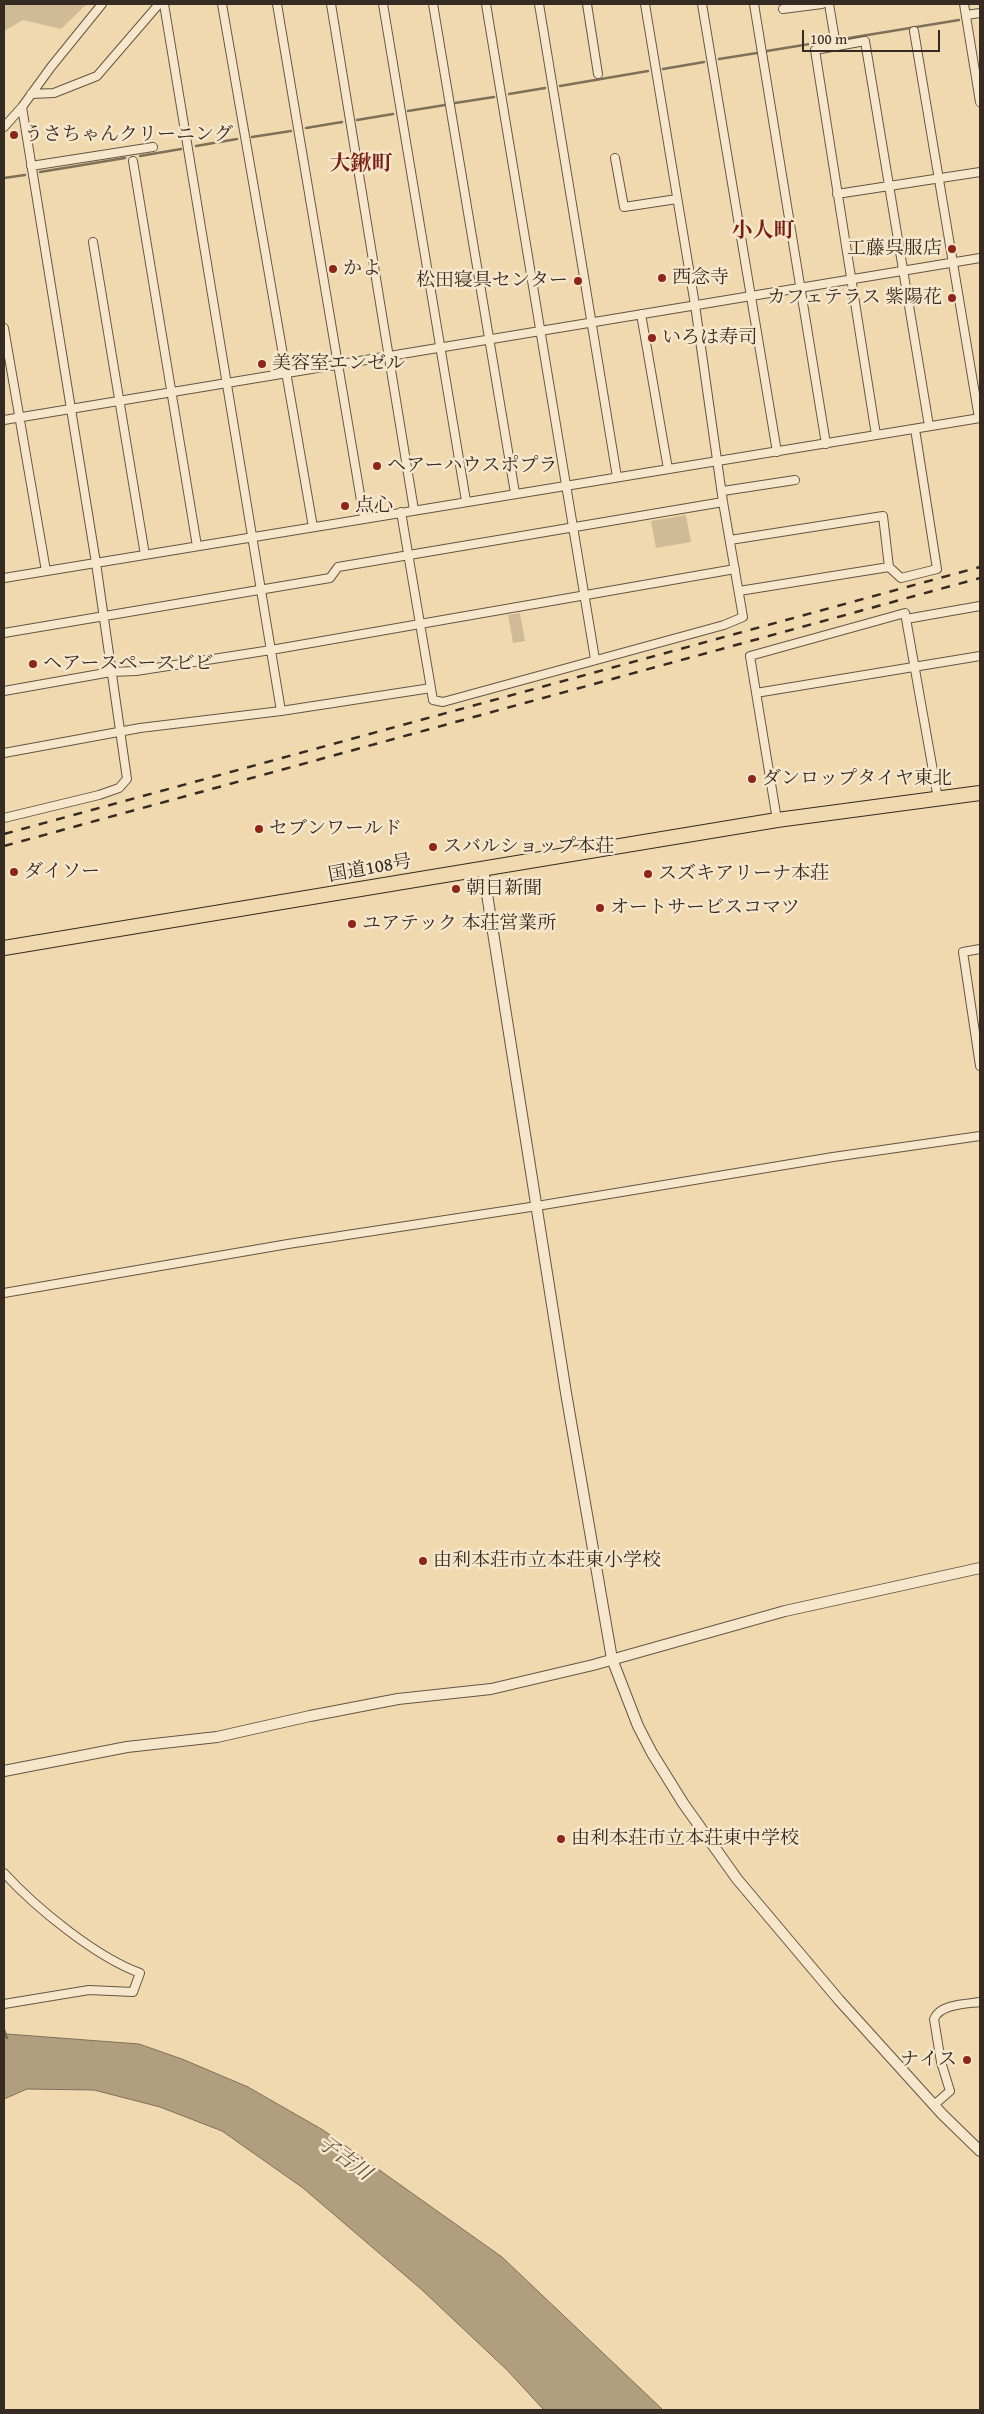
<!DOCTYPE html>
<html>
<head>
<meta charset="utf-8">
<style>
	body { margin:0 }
	#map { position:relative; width:984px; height:2414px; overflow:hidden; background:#f1d9af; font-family:"Gentium Book Plus",serif }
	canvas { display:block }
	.frame { position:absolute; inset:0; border:5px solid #352b22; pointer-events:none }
	.scale { position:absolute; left:802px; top:30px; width:138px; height:22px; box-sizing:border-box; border:2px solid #352b22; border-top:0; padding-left:6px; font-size:15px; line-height:18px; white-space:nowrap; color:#352b22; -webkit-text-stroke:4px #f6e6cb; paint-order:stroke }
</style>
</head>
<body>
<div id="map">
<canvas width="984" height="2414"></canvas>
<div class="frame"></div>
<div class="scale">100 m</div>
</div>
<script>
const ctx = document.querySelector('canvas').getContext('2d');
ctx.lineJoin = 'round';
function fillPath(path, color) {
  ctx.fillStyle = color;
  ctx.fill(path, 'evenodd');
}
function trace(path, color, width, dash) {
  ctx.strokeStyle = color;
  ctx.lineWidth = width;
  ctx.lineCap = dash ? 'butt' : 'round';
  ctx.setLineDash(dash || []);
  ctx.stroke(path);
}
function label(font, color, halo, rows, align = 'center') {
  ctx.font = font + ' "Gentium Book Plus","Noto Serif JP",serif';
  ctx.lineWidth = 5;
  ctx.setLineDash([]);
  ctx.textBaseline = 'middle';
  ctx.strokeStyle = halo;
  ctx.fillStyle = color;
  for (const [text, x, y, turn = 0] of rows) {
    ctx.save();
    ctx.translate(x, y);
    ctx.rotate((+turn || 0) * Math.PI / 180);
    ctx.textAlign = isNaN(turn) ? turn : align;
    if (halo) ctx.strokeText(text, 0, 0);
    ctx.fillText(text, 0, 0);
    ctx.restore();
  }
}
const green = new Path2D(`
	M4,4H87L61,29L23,20L4,31Z
	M686,515L691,542L656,548L651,521Z
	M520,613L525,641L513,643L508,615Z`);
const water = new Path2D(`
	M7,2034L139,2044L182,2059L248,2087L323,2130L502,2257L663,2410H544L507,2370L421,2289L303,2188L222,2131L160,2107L94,2090L27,2089L4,2099V2037Z`);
const stream = new Path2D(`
	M843,39L959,20
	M767,51L828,41
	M719,59L757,53
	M663,69L704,62
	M560,86L648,71
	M509,94L545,88
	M455,103L494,97
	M408,111L445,105
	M357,120L393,114
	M306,128L342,122
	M252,137L291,131
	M196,146L237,139
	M140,156L181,149
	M40,172L125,158
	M4,178L25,175
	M4,2030L7,2038`);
const minor = new Path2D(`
	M164,4L281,711
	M222,4L313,527
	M277,4L364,518
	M331,4L414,510
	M383,4L466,501
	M433,4L515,493
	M486,4L595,659
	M539,4L617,477
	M587,4L598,74
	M702,4L777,452
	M754,4L826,444
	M829,4L836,46
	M964,4L980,102
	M783,9L822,4
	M966,15L980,13
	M914,31L979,418
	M31,94L54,93L97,76L159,4
	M4,127L22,107L51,67L102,4
	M615,158L624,207L677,199
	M133,161L197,546
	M31,166L153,147
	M837,194L980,172
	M93,242L145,555
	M641,314L668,469
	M4,328L46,571
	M4,420L980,258
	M876,435L815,50L865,41L929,426
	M723,491L795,480
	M401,512L433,700L443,702L724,625L743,617L723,502L695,305L645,4
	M730,540L883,516L889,567
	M4,578L980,418
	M739,591L889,567L901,578L937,569L915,429
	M906,619L980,606
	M4,633L330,578L338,567L723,502
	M4,691L111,672L136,671L271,650L735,569
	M756,693L980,656
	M4,753L140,728L281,711L431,688
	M4,818L99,795L119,788L127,779L96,563L22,107
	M777,820L750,656L905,613L938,799
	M980,949L963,952L980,1066
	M4,1293L288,1244L537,1206L833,1157L980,1136
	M4,1873C36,1908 96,1957 140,1973L133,1992L89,1990L4,2004
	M934,2105L950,2091L941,2062L934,2019C940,2004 966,2004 980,2002`);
const tertiary = new Path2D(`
	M483,869L566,1393L612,1659L638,1726L652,1753L683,1803L737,1879L839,2000L942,2114L980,2151
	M4,1771L127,1747L217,1737L310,1716L398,1699L491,1689L593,1665L785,1611L980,1568`);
const trunk = new Path2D(`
	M4,948L777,820L980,793`);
const rail = new Path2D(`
	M4,834L980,567
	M4,846L980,578`);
const markers = [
	[14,135,5,"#8f2418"],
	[952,249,5,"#8f2418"],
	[333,269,5,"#8f2418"],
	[662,278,5,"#8f2418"],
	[578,281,5,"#8f2418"],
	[952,298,5,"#8f2418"],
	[652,338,5,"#8f2418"],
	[262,364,5,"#8f2418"],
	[377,466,5,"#8f2418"],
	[345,506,5,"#8f2418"],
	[33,664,5,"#8f2418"],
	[752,779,5,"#8f2418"],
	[259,829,5,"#8f2418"],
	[433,847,5,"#8f2418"],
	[14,872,5,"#8f2418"],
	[648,874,5,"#8f2418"],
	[456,889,5,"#8f2418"],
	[600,908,5,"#8f2418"],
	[352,924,5,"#8f2418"],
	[423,1561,5,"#8f2418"],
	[561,1839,5,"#8f2418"],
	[967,2060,5,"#8f2418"]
];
const poiNames = [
	["うさちゃんクリーニング",24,135],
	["工藤呉服店",942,249,"right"],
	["かよ",343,269],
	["西念寺",672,278],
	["松田寝具センター",568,281,"right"],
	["カフェテラス 紫陽花",942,298,"right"],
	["いろは寿司",662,338],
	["美容室エンゼル",272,364],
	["ヘアーハウスポプラ",387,466],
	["点心",355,506],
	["ヘアースペースビビ",43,664],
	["ダンロップタイヤ東北",762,779],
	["セブンワールド",269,829],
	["スバルショップ本荘",443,847],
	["ダイソー",24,872],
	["スズキアリーナ本荘",658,874],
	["朝日新聞",466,889],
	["オートサービスコマツ",610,908],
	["ユアテック 本荘営業所",362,924],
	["由利本荘市立本荘東小学校",433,1561],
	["由利本荘市立本荘東中学校",571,1839],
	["ナイス",957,2060,"right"]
];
const streetNames = [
	["国道108号",370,869,-10]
];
const waterNames = [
	["子吉川",344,2159,36]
];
const quarterNames = [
	["大鍬町",361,165],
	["小人町",763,232]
];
fillPath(green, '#d1bb97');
fillPath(water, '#b19e7f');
trace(water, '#7f705a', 1);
trace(stream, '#7f705a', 2.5);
trace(minor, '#645645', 10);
trace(tertiary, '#645645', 12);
trace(trunk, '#352b22', 16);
trace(minor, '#f6e6cb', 8);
trace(tertiary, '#f6e6cb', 10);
trace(trunk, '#f1d9af', 14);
trace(rail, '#352b22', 2.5, [9, 9]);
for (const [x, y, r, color] of markers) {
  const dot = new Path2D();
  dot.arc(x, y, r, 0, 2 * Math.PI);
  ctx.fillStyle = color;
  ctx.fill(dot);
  trace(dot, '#f6e6cb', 2);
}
label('19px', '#352b22', '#f6e6cb', poiNames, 'left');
label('19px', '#352b22', '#f6e6cb', streetNames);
label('italic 20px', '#5a4e3e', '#f6e6cb', waterNames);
label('bold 21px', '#7a1f14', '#f6e6cb', quarterNames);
</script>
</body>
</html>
